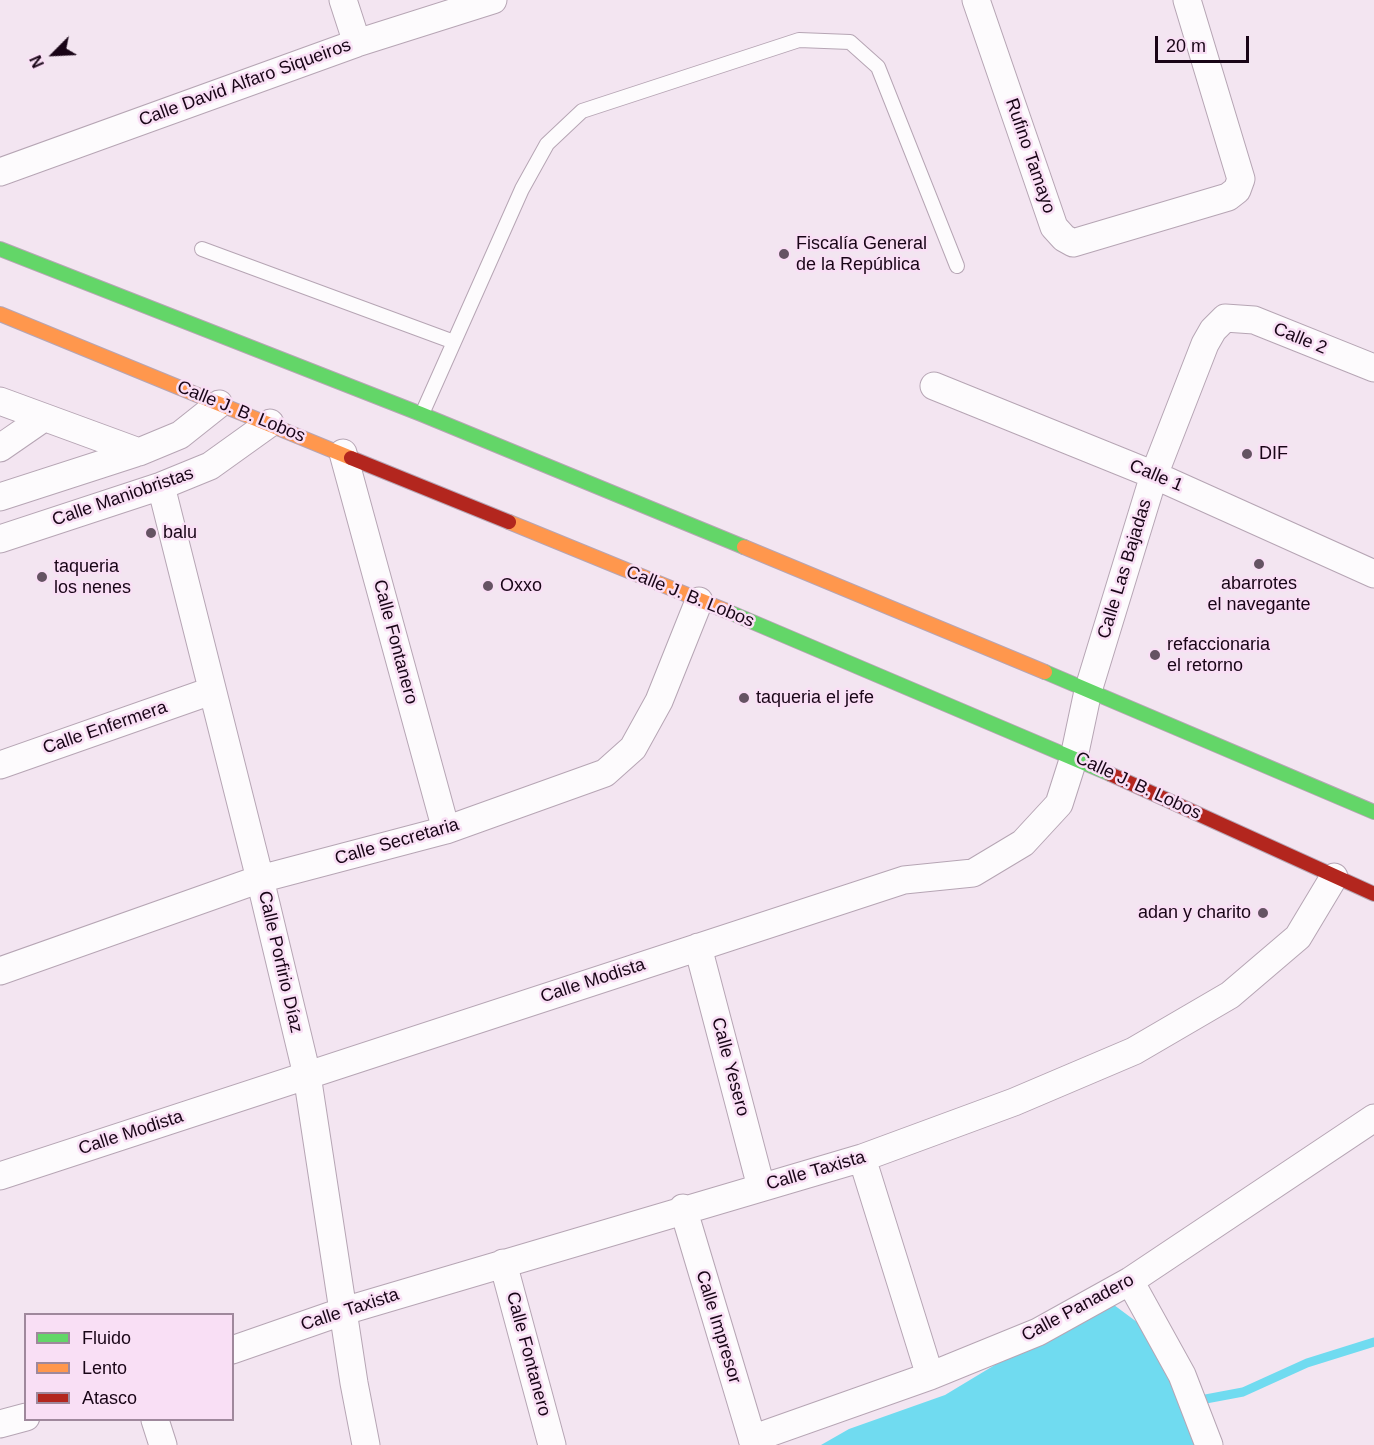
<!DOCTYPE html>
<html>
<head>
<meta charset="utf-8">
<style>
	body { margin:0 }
	#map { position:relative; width:1374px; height:1445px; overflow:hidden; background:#f3e5f1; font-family:Arial,sans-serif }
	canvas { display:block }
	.legend { position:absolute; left:24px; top:1313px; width:210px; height:108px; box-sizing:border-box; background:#f9dff5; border:2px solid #9f889c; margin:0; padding:8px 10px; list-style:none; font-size:18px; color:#190517 }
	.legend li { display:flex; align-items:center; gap:12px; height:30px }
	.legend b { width:30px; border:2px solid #9f889c }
	.north { position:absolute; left:24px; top:24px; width:60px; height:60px; -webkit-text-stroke:4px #f9dff5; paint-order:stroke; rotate:246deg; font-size:16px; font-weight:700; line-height:24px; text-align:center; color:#190517 }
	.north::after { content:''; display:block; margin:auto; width:21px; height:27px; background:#190517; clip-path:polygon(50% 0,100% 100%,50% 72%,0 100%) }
	.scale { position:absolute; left:1155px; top:36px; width:94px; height:27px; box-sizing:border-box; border:3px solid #190517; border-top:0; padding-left:8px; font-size:18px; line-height:21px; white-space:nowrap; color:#190517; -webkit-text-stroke:4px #f9dff5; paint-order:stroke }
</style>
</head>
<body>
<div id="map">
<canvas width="1374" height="1445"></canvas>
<ul class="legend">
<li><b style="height:8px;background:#63d668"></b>Fluido</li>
<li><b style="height:8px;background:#ff974d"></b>Lento</li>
<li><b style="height:8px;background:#b3261e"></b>Atasco</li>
</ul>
<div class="north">N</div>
<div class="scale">20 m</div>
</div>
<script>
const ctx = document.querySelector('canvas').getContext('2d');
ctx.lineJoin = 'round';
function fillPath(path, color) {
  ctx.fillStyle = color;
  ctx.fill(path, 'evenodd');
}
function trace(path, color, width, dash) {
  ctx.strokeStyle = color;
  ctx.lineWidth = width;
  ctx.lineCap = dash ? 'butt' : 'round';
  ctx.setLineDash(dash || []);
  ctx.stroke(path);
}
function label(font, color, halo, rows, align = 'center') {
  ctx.font = font + ' Arial,sans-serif';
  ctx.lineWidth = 5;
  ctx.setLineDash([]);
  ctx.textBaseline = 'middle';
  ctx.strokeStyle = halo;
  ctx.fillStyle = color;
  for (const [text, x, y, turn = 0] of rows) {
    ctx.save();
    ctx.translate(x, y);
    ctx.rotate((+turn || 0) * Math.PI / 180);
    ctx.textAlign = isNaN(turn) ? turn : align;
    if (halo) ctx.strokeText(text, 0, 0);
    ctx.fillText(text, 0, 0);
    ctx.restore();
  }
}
const water = new Path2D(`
	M1114,1305L1149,1331L1196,1445H821L849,1429L945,1395L1023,1348Z`);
const stream = new Path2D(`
	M1195,1401L1243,1392L1307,1363L1374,1342`);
const lane = new Path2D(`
	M202,249L454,342
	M422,414L522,189L547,144L582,111L799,40L850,42L878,67L957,266`);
const street = new Path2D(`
	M343,0L357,43
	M976,0L1054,227L1064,238L1073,243L1228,197L1237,190L1241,179L1187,0
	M0,172L357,43L493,0
	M934,386L1154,475L1374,574
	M0,401L139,452
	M0,448L42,419
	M343,453L446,830
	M161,486L260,879L307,1075L354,1383L366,1445
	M0,497L139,452L180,435L219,404
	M0,539L161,486L210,466L270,423
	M0,765L211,691
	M698,947L761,1187
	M0,971L260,879L446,830L605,773L633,748L659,701L699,601
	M862,1158L930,1376
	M0,1176L904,880L973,873L1023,843L1059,804L1074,757L1088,691L1154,475L1205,344L1213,330L1225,318L1254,320L1374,368
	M683,1208L754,1445
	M503,1263L552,1445
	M1130,1281L1182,1375L1209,1445
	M232,1350L344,1311L862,1158L1014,1102L1134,1051L1230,995L1298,937L1334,877
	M155,1420L163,1445
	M0,1424L26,1417
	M752,1439L930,1376L1038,1332L1130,1281L1374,1118`);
const fast = new Path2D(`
	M0,249L421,414L744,547
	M729,612L1110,774
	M1045,672L1374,812`);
const slow = new Path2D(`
	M0,314L351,458
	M509,522L729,612
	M744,547L1045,672`);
const jam = new Path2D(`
	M351,458L509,522
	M1110,774L1374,894`);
const markers = [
	[784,254,6,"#655363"],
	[1247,454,6,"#655363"],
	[151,533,6,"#655363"],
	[1259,564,6,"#655363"],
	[42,577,6,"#655363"],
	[488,586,6,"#655363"],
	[1155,655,6,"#655363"],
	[744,698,6,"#655363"],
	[1263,913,6,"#655363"]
];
const streetNames = [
	["Calle David Alfaro Siqueiros",245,83,-20],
	["Rufino Tamayo",1030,156,71],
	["Calle 2",1300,339,22],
	["Calle J. B. Lobos",241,412,22],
	["Calle 1",1156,476,23],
	["Calle Maniobristas",123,497,-19],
	["Calle Las Bajadas",1125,569,-73],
	["Calle J. B. Lobos",690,597,22],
	["Calle Fontanero",395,642,75],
	["Calle Enfermera",105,728,-19],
	["Calle J. B. Lobos",1138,786,25],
	["Calle Secretaria",397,842,-16],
	["Calle Porfirio Díaz",280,962,77],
	["Calle Modista",593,981,-18],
	["Calle Yesero",730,1067,75],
	["Calle Modista",131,1133,-18],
	["Calle Taxista",816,1171,-16],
	["Calle Panadero",1078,1308,-28],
	["Calle Taxista",350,1310,-18],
	["Calle Impresor",718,1327,73],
	["Calle Fontanero",528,1354,75]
];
const poiNames = [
	["Fiscalía General",796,244],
	["de la República",796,265],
	["DIF",1259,454],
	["balu",163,533],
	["taqueria",54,567],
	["los nenes",54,588],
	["abarrotes",1259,584,"center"],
	["el navegante",1259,605,"center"],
	["Oxxo",500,586],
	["refaccionaria",1167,645],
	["el retorno",1167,666],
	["taqueria el jefe",756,698],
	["adan y charito",1251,913,"right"]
];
fillPath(water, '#70dbf0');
trace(stream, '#70dbf0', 9);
trace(lane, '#b6a5b4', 16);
trace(street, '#b6a5b4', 29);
trace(fast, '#b6a5b4', 16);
trace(slow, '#b6a5b4', 16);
trace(jam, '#b6a5b4', 16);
trace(lane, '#fdfbfd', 14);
trace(street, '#fdfbfd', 27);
trace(fast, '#63d668', 14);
trace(slow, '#ff974d', 14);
trace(jam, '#b3261e', 14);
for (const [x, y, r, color] of markers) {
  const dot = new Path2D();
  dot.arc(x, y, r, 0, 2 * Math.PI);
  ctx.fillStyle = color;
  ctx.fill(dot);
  trace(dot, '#f9dff5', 2);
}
label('18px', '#190517', '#f9dff5', streetNames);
label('18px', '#190517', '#f9dff5', poiNames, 'left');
</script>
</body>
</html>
